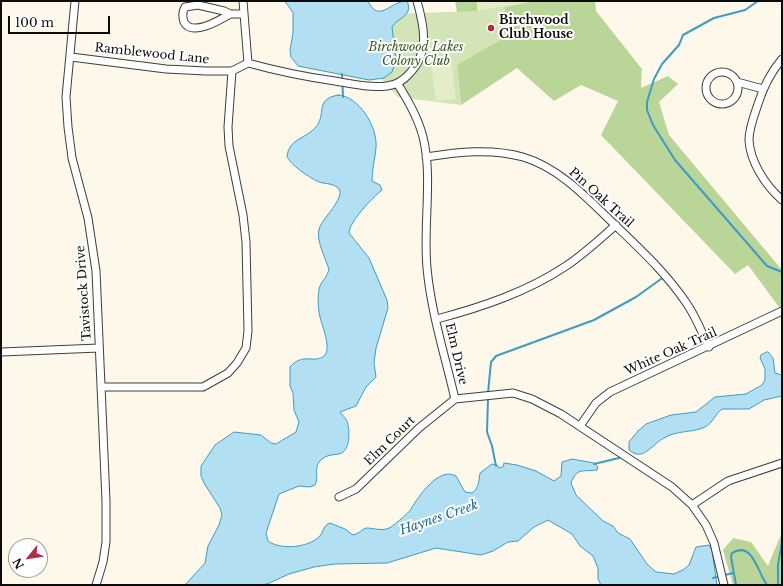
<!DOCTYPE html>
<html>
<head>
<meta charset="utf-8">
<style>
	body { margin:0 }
	#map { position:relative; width:783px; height:586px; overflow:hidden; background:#fef8ea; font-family:"Libre Baskerville",serif }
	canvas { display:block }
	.frame { position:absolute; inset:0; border:2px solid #0b0b0b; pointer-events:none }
	.north { position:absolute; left:8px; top:538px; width:40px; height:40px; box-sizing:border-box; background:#fff; border:1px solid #9d9d9d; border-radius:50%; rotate:240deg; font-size:11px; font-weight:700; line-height:16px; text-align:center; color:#0b0b0b }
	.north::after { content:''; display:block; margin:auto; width:14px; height:18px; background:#b12d40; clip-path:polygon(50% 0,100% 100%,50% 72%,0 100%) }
	.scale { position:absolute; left:8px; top:16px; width:102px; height:18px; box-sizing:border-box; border:2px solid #0b0b0b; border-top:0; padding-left:5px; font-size:12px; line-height:14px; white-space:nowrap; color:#0b0b0b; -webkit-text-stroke:3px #fff; paint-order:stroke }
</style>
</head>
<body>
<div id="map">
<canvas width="783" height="586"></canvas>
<div class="frame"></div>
<div class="north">N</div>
<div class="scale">100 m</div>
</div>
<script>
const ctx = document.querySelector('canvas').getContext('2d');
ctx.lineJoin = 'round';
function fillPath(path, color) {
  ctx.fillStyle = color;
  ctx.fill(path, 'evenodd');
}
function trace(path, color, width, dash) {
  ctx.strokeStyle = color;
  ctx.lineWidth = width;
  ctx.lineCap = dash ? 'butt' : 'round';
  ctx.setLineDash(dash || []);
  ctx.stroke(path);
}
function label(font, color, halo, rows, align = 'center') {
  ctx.font = font + ' "Libre Baskerville",serif';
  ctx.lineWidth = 4;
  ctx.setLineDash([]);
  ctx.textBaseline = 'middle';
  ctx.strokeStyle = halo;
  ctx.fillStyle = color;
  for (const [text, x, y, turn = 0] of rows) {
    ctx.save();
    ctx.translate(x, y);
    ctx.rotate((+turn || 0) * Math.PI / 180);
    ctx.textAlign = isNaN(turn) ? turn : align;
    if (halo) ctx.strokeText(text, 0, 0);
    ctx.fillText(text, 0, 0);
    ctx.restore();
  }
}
const green = new Path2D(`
	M477,1H534L505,7L510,64L457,65L461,105L398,97L369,66L364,15L477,11Z`);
const forest = new Path2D(`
	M455,1H477V11L457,12Z
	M534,1H595L596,11L642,69L641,88L668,76L678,84L659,102L669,135L782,270V311L748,265L735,274L601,135L618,101L581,85L554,101L517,68L461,105L457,65L506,37L505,7Z
	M782,532V585H733L723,550L733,538L751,542L768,566Z`);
const pitch = new Path2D(`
	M477,1H534L477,11Z
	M451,60L456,99L436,101L431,63Z`);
const water = new Path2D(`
	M285,1H368C379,24 390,1 407,1C414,16 397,18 392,27L396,60L392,72L384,78L369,80L298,66L291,57L290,50L293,33V13Z
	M338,95C359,96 378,127 376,148C375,159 372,169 372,181L380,185L382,190C373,197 349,222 349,233L369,258L387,300L388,308L376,348L374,363L376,377L366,387L356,406L340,412C342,415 345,417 347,421C350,430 351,451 339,454C332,455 324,455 319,462C314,469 319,478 315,485L310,487L299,486L279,494L266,533L268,541C280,550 307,548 319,537C324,532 323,525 330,523L345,529L353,535C359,534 362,529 366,528C375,528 383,532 391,527C395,524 409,513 411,509C418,497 439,466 456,476L465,492L472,493C479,489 479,479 480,473L492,464L497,465L499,468L503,467L504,463L517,465L536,471L554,481L561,476L562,462L572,459L594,463L598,467L597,470C583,472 577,467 571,483L576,495L603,521L613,526L618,533L630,539L647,564L656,572L674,574L683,570L689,565L696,547L709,545L712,550L717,585H601L598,579V568L593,556L580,546L572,534L548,520L534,527L518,541L508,542L493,551L481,555L436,548L387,563L334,564L314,567L289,574L267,584L258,585H185L205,563L208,546L219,525L222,515L220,508L204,483L201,476V466L215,445L234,432L261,435L271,443L276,444L296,432L299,422L294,410L293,393L290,386V367C303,352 314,364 324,356C332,349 322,326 320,317C318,309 317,294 320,286C322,281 327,277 329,270C326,258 316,242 319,229C322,219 345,198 339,189C334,183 325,184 319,182C310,178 289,164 287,156C289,139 305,139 315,128C328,114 313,100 338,95Z
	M768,352L773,358L775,373L782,375V396L764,400L749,409H722C715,414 713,423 705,427C692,433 677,430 664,438C651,445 643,462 629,450V442L638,431L646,424L671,415L696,412L715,397L746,394L762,385L765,380V369L760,358L761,355Z`);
const stream = new Path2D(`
	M758,1L745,10L714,18L683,35L679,45L662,64L654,79L647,102V110L653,125L675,160L767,266L782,272
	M342,74L343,97
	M488,393L491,362L496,356L594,320L636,297L661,279
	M488,398L487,432L492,446L496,466
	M594,464L623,457
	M713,578L733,573
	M736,585L731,557L732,553C753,540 758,574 767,585
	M778,585V565L782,542`);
const minor = new Path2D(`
	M75,1L66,97L68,127L72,158L88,218L96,271L106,501V542L103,562L96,585
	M243,1L248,63
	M230,14C220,20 192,37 184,22C182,16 182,12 185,7L198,5L224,11L230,14H244
	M71,57L166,69L206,71H232L248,63
	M782,59C771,72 763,88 758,104C754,116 749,128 749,140C750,162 766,186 782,200
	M248,63C277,71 306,77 335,81C352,84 370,88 387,86C396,85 404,80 410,73C430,52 424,26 417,1
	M706 88a16 16 0 1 1 32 0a16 16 0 1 1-32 0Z
	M737,82L763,89
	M397,83C408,100 418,117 423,137C433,176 423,226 427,268C431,312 445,356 455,399L513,393L532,399L561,414L672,487L692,505L706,525L714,543L724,585
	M426,157C458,152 491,148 523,157C560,168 588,199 615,225C641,250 667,274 687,304C696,317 702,333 709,347
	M437,319C482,307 527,292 566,266C584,254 600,239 616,225
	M1,352L99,348
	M101,387H203L228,373L237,363L246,348L248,331L246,242L243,215L229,146L228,127L232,71
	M580,426L596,403L610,392L782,311
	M339,497L356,489L419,428L455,399
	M692,505L728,481L782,463`);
const markers = [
	[491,28,4,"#b12d40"]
];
const poiNames = [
	["Birchwood",499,21],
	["Club House",499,35]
];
const parkNames = [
	["Birchwood Lakes",416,48],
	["Colony Club",416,62]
];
const streetNames = [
	["Ramblewood Lane",152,54,6],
	["Pin Oak Trail",601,198,42],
	["Tavistock Drive",84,293,-94],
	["White Oak Trail",671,352,-24],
	["Elm Drive",456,354,77],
	["Elm Court",390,441,-44]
];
const waterNames = [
	["Haynes Creek",439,518,-19]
];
fillPath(green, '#d3e5b6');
fillPath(forest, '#b9d597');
fillPath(pitch, '#e4edc8');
fillPath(water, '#b2e0f2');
trace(water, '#3e9bc4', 1);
trace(stream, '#3e9bc4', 2);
trace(minor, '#3e3e3e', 9);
trace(minor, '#fff', 7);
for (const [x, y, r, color] of markers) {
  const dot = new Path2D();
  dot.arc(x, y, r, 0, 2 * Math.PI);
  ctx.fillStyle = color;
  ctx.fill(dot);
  trace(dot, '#fff', 1.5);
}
label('bold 12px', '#0b0b0b', '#fff', poiNames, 'left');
label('italic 12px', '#335d20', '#fff', parkNames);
label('12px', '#0b0b0b', '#fff', streetNames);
label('italic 13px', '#1d6b93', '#fff', waterNames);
</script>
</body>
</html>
